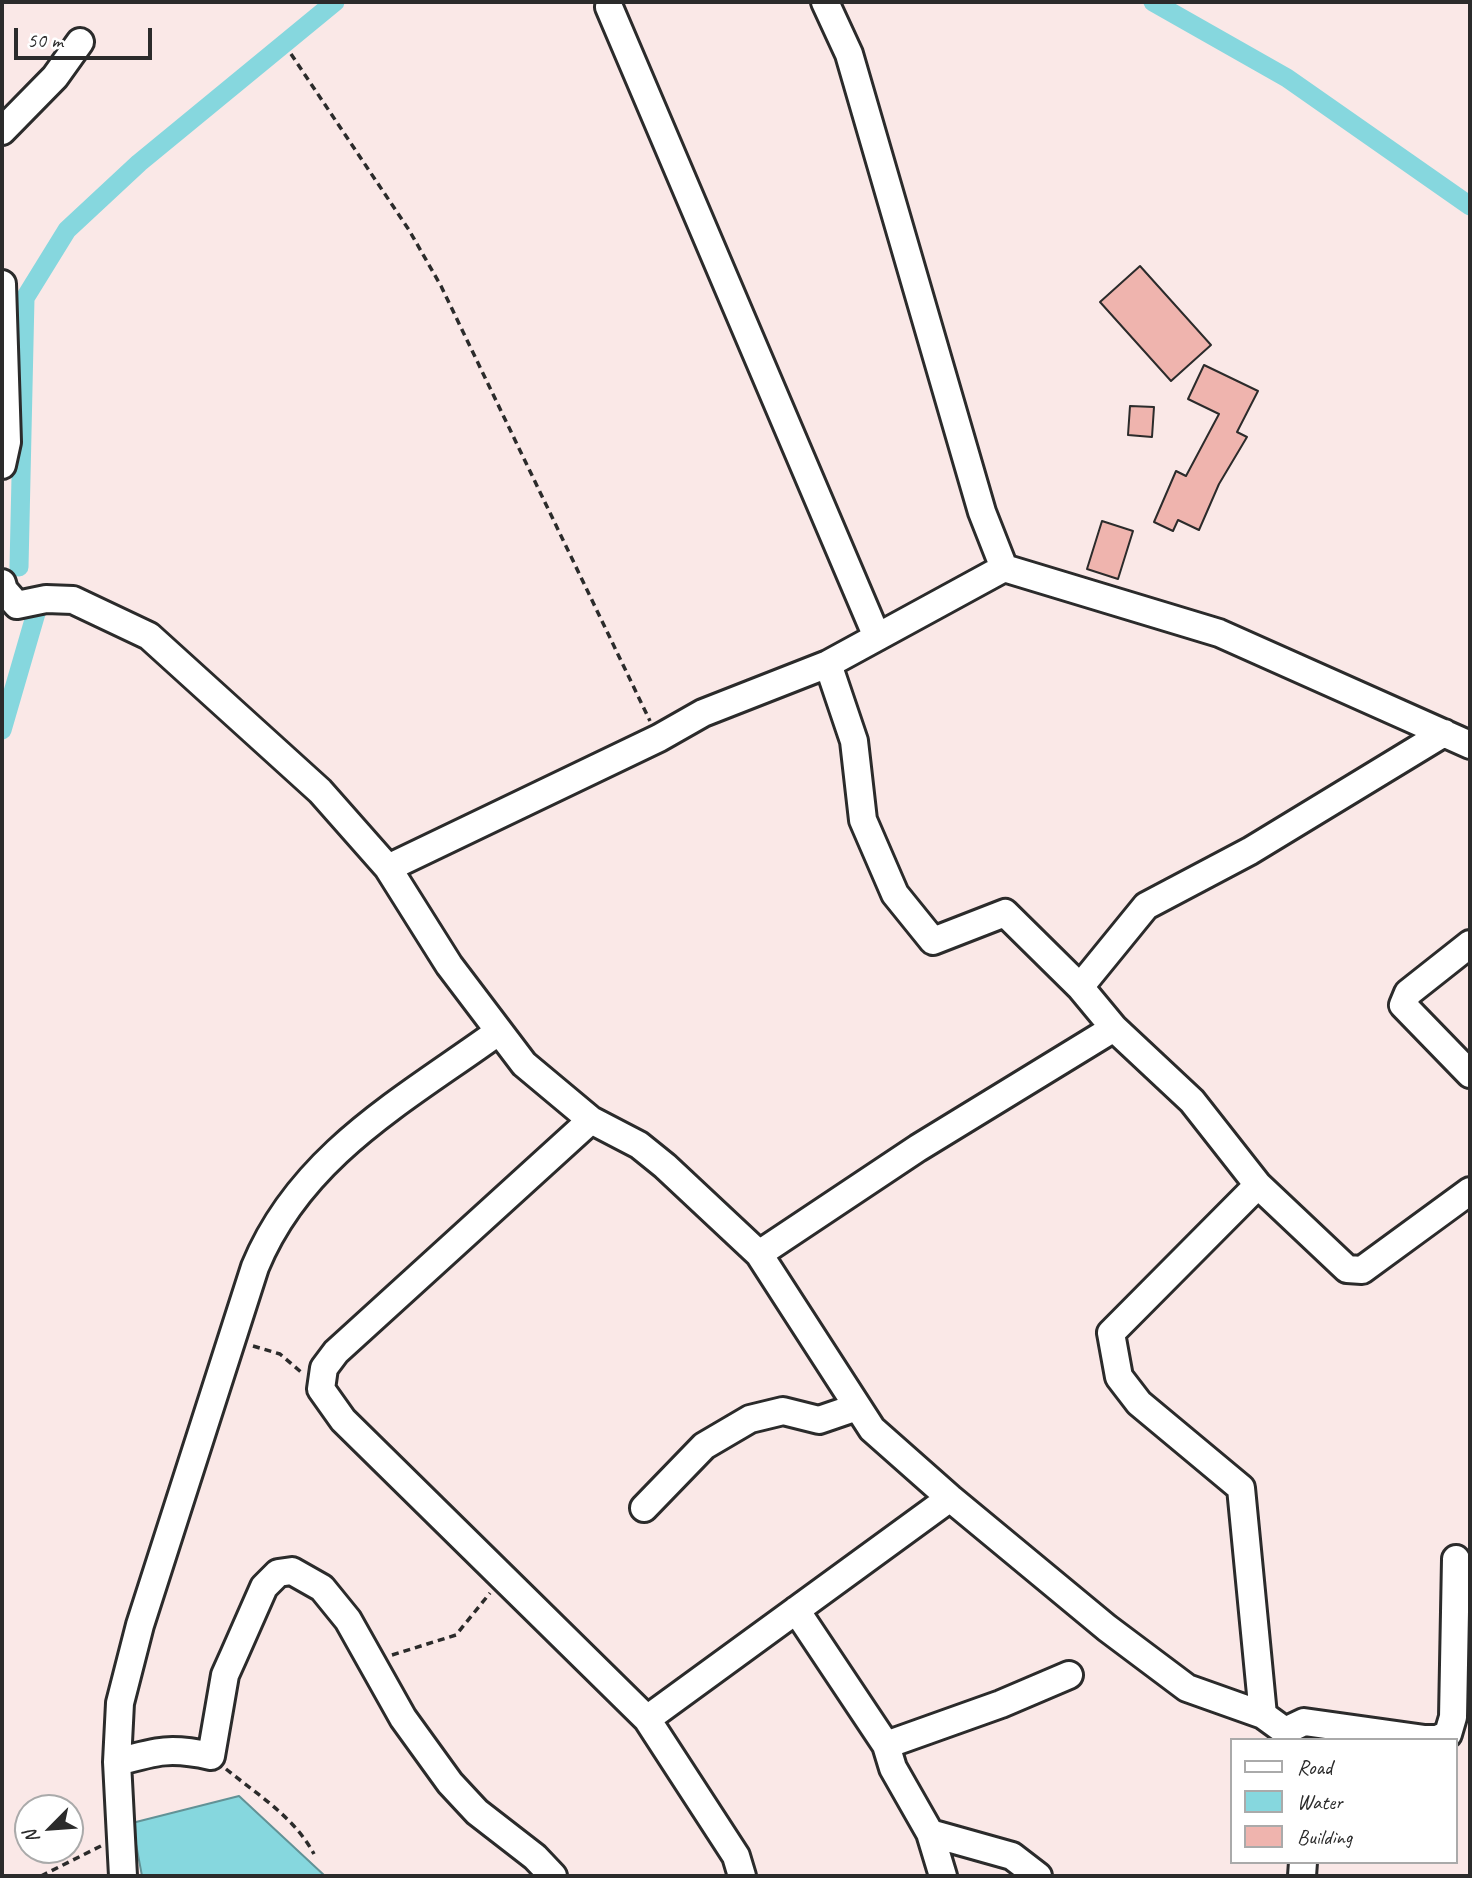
<!DOCTYPE html>
<html>
<head>
<meta charset="utf-8">
<style>
	body { margin:0 }
	#map { position:relative; width:1472px; height:1878px; overflow:hidden; background:#fae8e7; font-family:Caveat,sans-serif }
	canvas { display:block }
	.frame { position:absolute; inset:0; border:4px solid #2b2b2b; pointer-events:none }
	.legend { position:absolute; left:1230px; top:1738px; width:228px; height:126px; box-sizing:border-box; background:#fff; border:2px solid #aaa; margin:0; padding:9px 12px; list-style:none; font-size:21px; color:#2b2b2b }
	.legend li { display:flex; align-items:center; gap:14px; height:35px }
	.legend b { width:35px; border:2px solid #aaa }
	.north { position:absolute; left:14px; top:1794px; width:70px; height:70px; box-sizing:border-box; background:#fff; border:2px solid #aaa; border-radius:50%; rotate:245deg; font-size:19px; font-weight:700; line-height:28px; text-align:center; color:#2b2b2b }
	.north::after { content:''; display:block; margin:auto; width:24px; height:32px; background:#2b2b2b; clip-path:polygon(50% 0,100% 100%,50% 72%,0 100%) }
	.scale { position:absolute; left:14px; top:28px; width:138px; height:32px; box-sizing:border-box; border:4px solid #2b2b2b; border-top:0; padding-left:9px; font-size:21px; line-height:24px; white-space:nowrap; color:#2b2b2b; -webkit-text-stroke:5px #fff; paint-order:stroke }
</style>
</head>
<body>
<div id="map">
<canvas width="1472" height="1878"></canvas>
<div class="frame"></div>
<ul class="legend">
<li><b style="height:9px;background:#fff"></b>Road</li>
<li><b style="height:19px;background:#86d7de"></b>Water</li>
<li><b style="height:19px;background:#efb4ae"></b>Building</li>
</ul>
<div class="north">N</div>
<div class="scale">50 m</div>
</div>
<script>
const ctx = document.querySelector('canvas').getContext('2d');
ctx.lineJoin = 'round';
function fillPath(path, color) {
  ctx.fillStyle = color;
  ctx.fill(path, 'evenodd');
}
function trace(path, color, width, dash) {
  ctx.strokeStyle = color;
  ctx.lineWidth = width;
  ctx.lineCap = dash ? 'butt' : 'round';
  ctx.setLineDash(dash || []);
  ctx.stroke(path);
}
const water = new Path2D(`
	M239,1796L325,1876H142L132,1823Z`);
const canal = new Path2D(`
	M1153,2L1287,78L1470,206
	M19,567L25,298L67,230L139,163L335,2
	M2,730L36,613`);
const building = new Path2D(`
	M1140,266L1211,345L1171,381L1100,302Z
	M1204,365L1258,391L1237,432L1247,437L1219,484L1199,530L1178,520L1173,531L1154,522L1176,471L1186,476L1219,414L1188,399Z
	M1130,406L1154,407L1152,437L1128,435Z
	M1102,521L1133,531L1118,579L1087,569Z`);
const path = new Path2D(`
	M291,54L409,230L441,286L650,721
	M253,1346L280,1354L301,1372
	M392,1655L456,1635L490,1593
	M226,1769C258,1795 294,1817 314,1854
	M41,1876L101,1846`);
const minor = new Path2D(`
	M825,2L849,54L982,512L1004,568
	M609,7L877,637
	M2,131L55,77L80,42
	M2,284L7,442L2,465
	M2,583L4,590L17,605L46,599L73,600L149,636L320,791L388,868L449,965L524,1064L591,1120L639,1145L665,1166L759,1254L872,1429L950,1498L1107,1628L1187,1688L1263,1715L1285,1731L1288,1740
	M828,664L854,741L863,820L895,894L933,941L1005,913L1080,987L1114,1028L1192,1101L1258,1185L1347,1269L1362,1270L1470,1191
	M388,868L659,738L703,713L828,664L1004,568L1219,633L1470,745
	M1470,944L1408,993L1403,1005L1470,1074
	M1080,987L1146,906L1250,851L1444,733
	M591,1120L336,1352L324,1368L321,1389L343,1420L647,1719L736,1856L742,1876
	M1258,1185L1111,1333L1119,1377L1139,1403L1241,1488L1263,1715
	M759,1254L918,1148L1114,1028
	M644,1508L704,1446L750,1419L783,1411L819,1420L857,1407
	M796,1610L886,1745
	M647,1719L950,1498
	M1285,1731L1304,1722L1425,1739H1437L1448,1734L1453,1717L1456,1559
	M117,1762C157,1751 170,1747 211,1756L225,1675L234,1655L264,1587L278,1573L292,1571L322,1588L348,1620L403,1718L450,1783L477,1812L535,1857L553,1876
	M930,1833L943,1876
	M123,1876L117,1762L120,1703L140,1625L255,1267C301,1155 404,1100 498,1032
	M1038,1876L1012,1856L930,1833L893,1768L886,1745L1001,1704L1069,1675
	M1302,1876L1303,1862`);
fillPath(water, '#86d7de');
trace(water, '#629296', 2);
trace(canal, '#86d7de', 19);
fillPath(building, '#efb4ae');
trace(building, '#2b2b2b', 2);
trace(minor, '#2b2b2b', 32);
trace(path, '#2b2b2b', 3.5, [7, 5]);
trace(minor, '#fff', 26);
</script>
</body>
</html>
